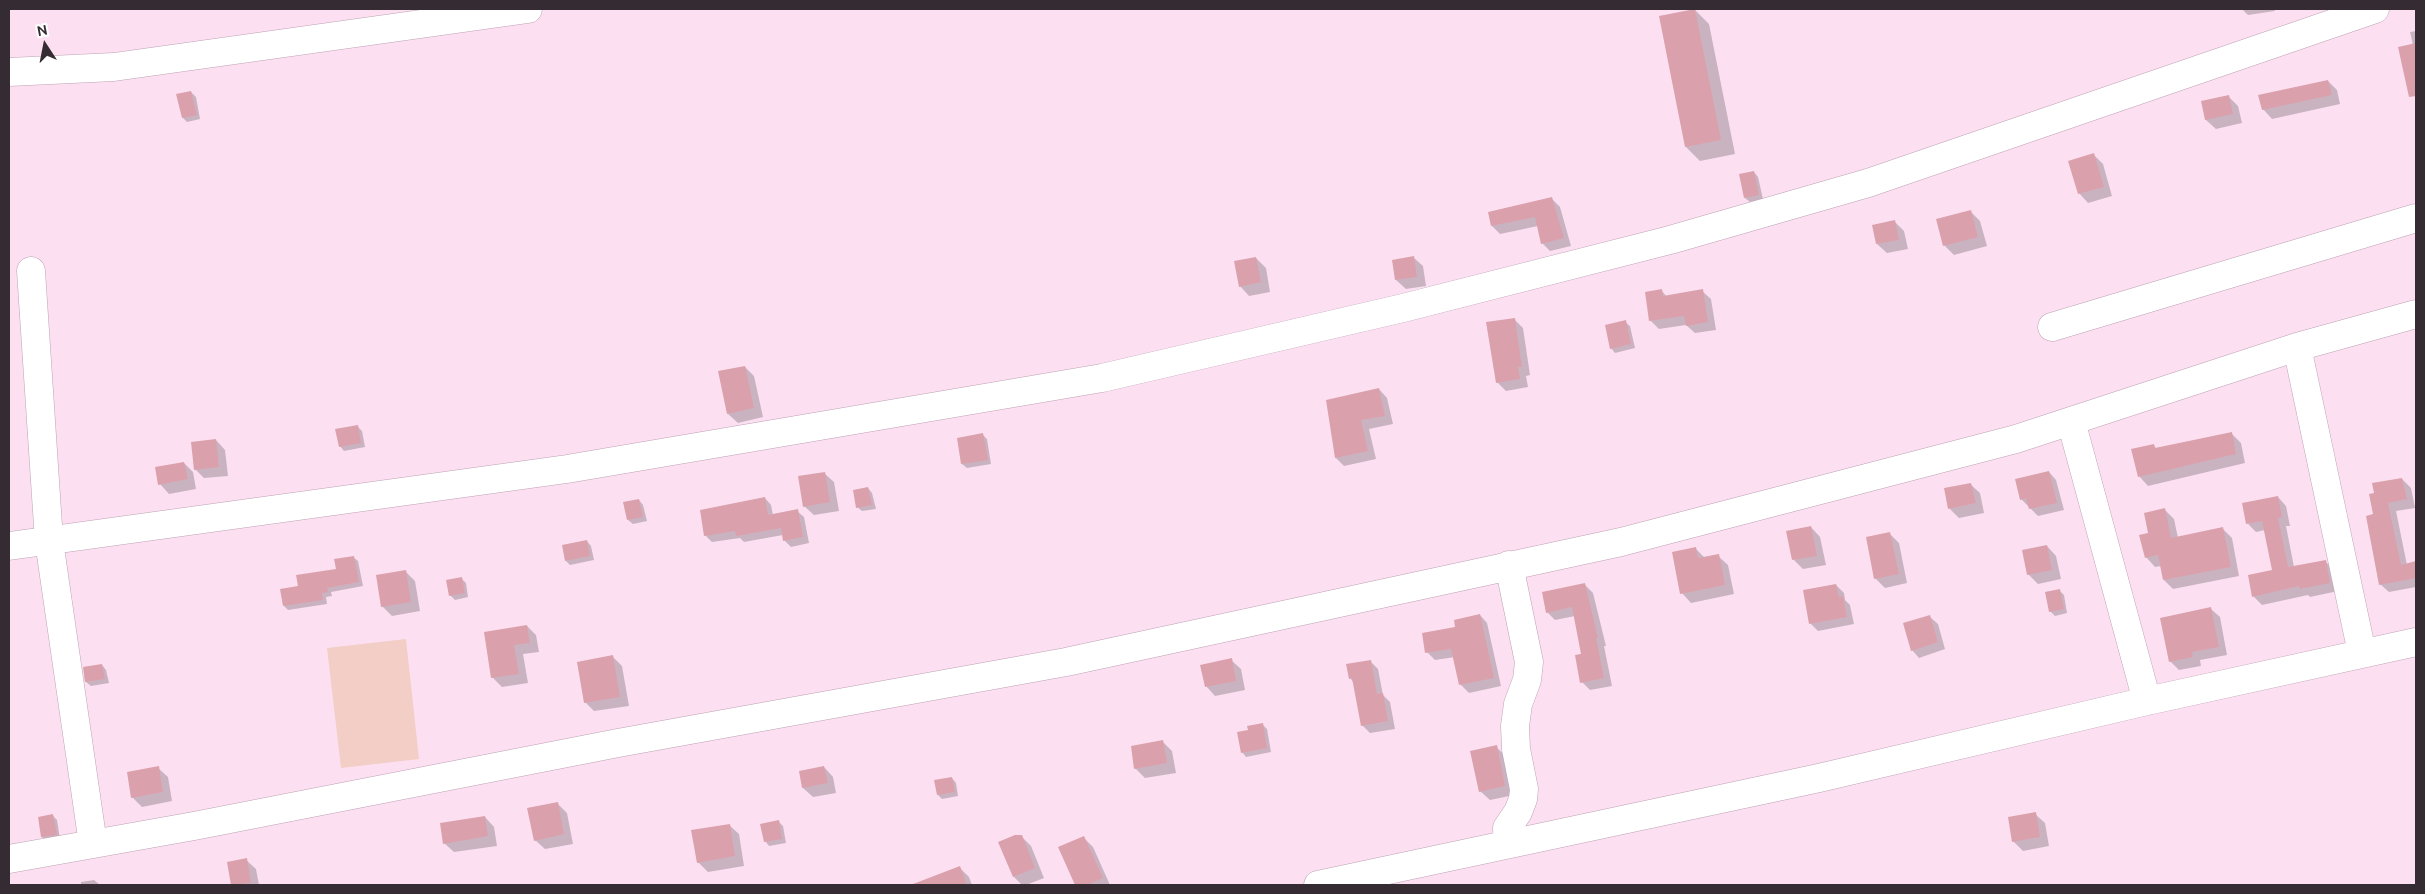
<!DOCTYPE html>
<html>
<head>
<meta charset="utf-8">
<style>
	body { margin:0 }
	#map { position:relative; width:2425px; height:894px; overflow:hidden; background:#fce0f2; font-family:Ubuntu,sans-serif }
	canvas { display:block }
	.frame { position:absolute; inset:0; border:10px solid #352b32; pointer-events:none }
	.north { position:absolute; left:20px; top:20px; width:50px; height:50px; -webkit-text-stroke:4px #fff; paint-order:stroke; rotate:349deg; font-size:14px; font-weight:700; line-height:20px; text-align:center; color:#352b32 }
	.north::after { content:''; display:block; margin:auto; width:18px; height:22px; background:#352b32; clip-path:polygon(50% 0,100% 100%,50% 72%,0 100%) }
</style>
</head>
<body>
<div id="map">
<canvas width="2425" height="894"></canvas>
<div class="frame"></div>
<div class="north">N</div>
</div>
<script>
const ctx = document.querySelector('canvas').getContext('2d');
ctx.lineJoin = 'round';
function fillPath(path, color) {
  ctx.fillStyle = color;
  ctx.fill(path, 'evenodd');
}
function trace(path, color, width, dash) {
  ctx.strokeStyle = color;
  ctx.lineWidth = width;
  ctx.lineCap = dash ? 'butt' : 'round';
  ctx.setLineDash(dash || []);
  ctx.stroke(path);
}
const green = new Path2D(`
	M406,639L419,759L341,768L327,648Z`);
const shadow = new Path2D(`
	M2242,9H2274L2275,11L2248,15Z
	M1695,10L1709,24L1735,154L1700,161L1686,147Z
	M2416,31V85L2406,75L2413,45L2410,32Z
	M2328,81L2337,90L2340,104L2272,119L2263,109Z
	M191,92L196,97L200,119L187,122L183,118Z
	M2229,97L2238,106L2242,123L2216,129L2206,120L2203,102Z
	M2094,155L2103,164L2112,196L2088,203L2079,193Z
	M1754,172L1758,177L1763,199L1750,202L1745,198Z
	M1552,199L1560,207L1571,246L1550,251L1542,243L1538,226L1500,234L1492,226L1489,213Z
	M1971,212L1980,221L1987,246L1954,255L1944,245Z
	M1895,222L1904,231L1908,249L1887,253L1877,244Z
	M1413,257L1423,266L1426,286L1406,289L1396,280Z
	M1256,258L1266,268L1270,292L1249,296L1240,286Z
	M1661,290L1667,297L1702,291L1711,299L1716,330L1695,333L1686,325L1659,329L1650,320Z
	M1514,319L1523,328L1530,375L1526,376L1528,387L1506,391L1497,382Z
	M1625,322L1630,326L1635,348L1615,353L1611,348Z
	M745,367L754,376L763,417L738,423L728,414Z
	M1379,389L1387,398L1393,424L1369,429L1376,459L1344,466L1336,458Z
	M358,427L362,431L365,447L344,451L340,446Z
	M2231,433L2241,443L2245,463L2148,486L2139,476L2154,446L2157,449Z
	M982,434L987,439L991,464L967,468L962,464L958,439Z
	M216,440L225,450L228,476L204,478L195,469Z
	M184,463L193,472L196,489L169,494L160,484Z
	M2049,472L2056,480L2064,510L2038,516L2021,499Z
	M824,473L834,482L839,511L814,515L804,506Z
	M2402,479L2411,488L2415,508L2396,511L2407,565L2416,563V587L2389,592L2380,584L2374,515Z
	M1970,484L1980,493L1984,513L1959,518L1950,509L1945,489Z
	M868,488L872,493L876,509L862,511L857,507Z
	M2278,497L2286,506L2290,526H2286L2294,567L2325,561L2334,570L2338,591L2310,597L2308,595L2262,605L2254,597L2249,576L2273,571L2265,530L2256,532L2248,524Z
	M765,498L771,505L773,515L797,511L804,517L809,543L791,547L784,540L783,535L744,542L740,538L712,542L705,535Z
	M639,500L643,505L647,521L633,524L628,520Z
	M2165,510L2174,519L2178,538L2223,529L2232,538L2239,576L2173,589L2164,580L2161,566L2155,567L2146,557L2150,534Z
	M1811,527L1820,537L1826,565L1803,569L1794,560L1788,532Z
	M1890,534L1899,543L1907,583L1885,588L1875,578Z
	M587,541L591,546L594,560L570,565L566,561Z
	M2047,546L2056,556L2061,579L2038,584L2028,574Z
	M1696,549L1705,558L1718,556L1728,565L1734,594L1691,603L1682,593Z
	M353,557L358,561L363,586L331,592L332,596L326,597L327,604L288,610L284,606L299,587L338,570Z
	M406,572L415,581L420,611L392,616L382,606Z
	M461,578L466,583L468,597L455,600L450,595Z
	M1585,585L1593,593L1606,646H1604L1612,686L1590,690L1582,682L1583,655L1575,616L1555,620L1547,612Z
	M1836,585L1844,593L1845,600L1850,605L1854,624L1818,631L1810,623Z
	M2059,590L2064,595L2067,613L2055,616L2050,611Z
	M2211,609L2220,617L2227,655L2200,660L2201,666L2179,670L2170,661Z
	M1480,615L1487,623L1501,686L1469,693L1461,685L1455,657L1435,660L1427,652L1457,628Z
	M1930,617L1938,624L1945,649L1919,658L1912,650Z
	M527,626L536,635L539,652L523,654L528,683L502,687L493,678L485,633Z
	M613,657L622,666L629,706L594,711L585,702Z
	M1231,660L1241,669L1245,690L1215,696L1206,686Z
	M1370,661L1378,669L1383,695L1390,702L1395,729L1370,733L1362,725L1354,683L1350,678Z
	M102,665L106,670L109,683L91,686L86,682Z
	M1262,724L1267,729L1271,752L1246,757L1242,752L1249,731Z
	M1163,742L1172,751L1176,773L1145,778L1135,768Z
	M1496,747L1506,756L1514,795L1490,800L1480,791Z
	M824,767L833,777L836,793L813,797L803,788L800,772Z
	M158,768L168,777L172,801L142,807L132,797Z
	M952,778L956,783L958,796L942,799L938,795Z
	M557,803L567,813L573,844L545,849L535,840Z
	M2035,814L2045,823L2049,846L2023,851L2013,841Z
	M53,816L57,820L60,839L46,841L42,837L39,818Z
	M485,817L494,827L497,846L454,852L444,843Z
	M779,822L783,826L786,843L769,846L765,841Z
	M729,825L739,834L744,866L708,872L698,862Z
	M1021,836L1031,846L1044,878L1026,885H1022L1014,877L1000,843Z
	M1083,837L1093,847L1110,885H1077L1060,848Z
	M246,860L256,869L259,885H232L228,863Z
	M959,867L969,877L972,885H941L937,876Z
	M94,880L100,885H81V882Z`);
const building = new Path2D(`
	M1695,9L1721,140L1685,147L1659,16Z
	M2416,43V96L2409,97L2398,47Z
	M2328,80L2332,95L2262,110L2258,95Z
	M191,91L197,115L182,118L176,94Z
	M2229,95L2233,114L2205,120L2201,101Z
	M2094,153L2104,187L2078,194L2068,161Z
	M1754,171L1759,195L1744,198L1739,174Z
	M1552,197L1564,238L1541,244L1535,217L1491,226L1488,212Z
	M1971,210L1978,237L1943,246L1936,219Z
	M1895,220L1899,240L1876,244L1872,225Z
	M1414,256L1417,277L1395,280L1392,260Z
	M1256,257L1261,282L1239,287L1234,261Z
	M1662,289L1663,296L1703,289L1708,322L1686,326L1684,316L1649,321L1645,292Z
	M1515,318L1522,367H1518L1520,379L1496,383L1486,322Z
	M1626,320L1631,344L1610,349L1605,325Z
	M745,366L754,408L727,414L718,371Z
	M1379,388L1385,416L1361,420L1368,451L1335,458L1326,400Z
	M358,425L361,443L339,447L335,429Z
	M2232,432L2236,454L2138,477L2131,449L2154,444L2155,448Z
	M983,433L988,460L961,464L957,438Z
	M216,439L219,467L194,470L191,442Z
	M184,462L188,479L158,485L155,467Z
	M2049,471L2057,503L2029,509L2026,498L2020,500L2015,479Z
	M825,472L830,502L803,507L798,476Z
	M2402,478L2407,499L2388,503L2401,565L2416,561V578L2379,585L2366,516L2373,514L2369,494L2374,493L2372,483Z
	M1971,483L1976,503L1948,509L1944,488Z
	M868,487L872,505L856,508L853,490Z
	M2278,496L2282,517L2278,518L2288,567L2326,560L2330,583L2300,589L2299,586L2252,597L2248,575L2272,570L2262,521L2246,524L2242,503Z
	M765,497L768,515L798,509L803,537L783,541L781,528L736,536L735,531L704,536L700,510Z
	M639,499L643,517L627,520L623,502Z
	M2165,508L2171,538L2223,527L2231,567L2163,580L2158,555L2145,558L2139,535L2148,533L2144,513Z
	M1811,526L1817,556L1792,560L1786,531Z
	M1890,532L1899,574L1874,579L1866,537Z
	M587,540L590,556L565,561L562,545Z
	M2047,545L2052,570L2027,575L2022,550Z
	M1696,547L1698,558L1719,554L1725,585L1680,594L1672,552Z
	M354,556L359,582L327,588L328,592L322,593L323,600L283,606L280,589L298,586L296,575L336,569L334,559Z
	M406,570L411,602L381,607L376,575Z
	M462,577L465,593L449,596L446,580Z
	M1585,583L1598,638H1596L1604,678L1580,683L1575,655L1581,654L1572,607L1546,613L1542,592Z
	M1836,584L1839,597L1843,596L1847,617L1809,624L1803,590Z
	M2060,589L2064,609L2049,612L2045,592Z
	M2211,607L2219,647L2192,652L2193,657L2169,662L2160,618Z
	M1480,614L1494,678L1459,685L1451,649L1425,653L1422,633L1455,627L1454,620Z
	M1930,615L1938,642L1911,651L1903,623Z
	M527,625L530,643L514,645L519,674L491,678L484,632Z
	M613,655L620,697L584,703L577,662Z
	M1232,658L1236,681L1205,687L1200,665Z
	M1371,660L1377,694L1383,693L1388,721L1361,726L1352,678L1349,679L1346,664Z
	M102,664L105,679L85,682L83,667Z
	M1263,723L1267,748L1241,753L1237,732L1248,730L1247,726Z
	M1163,740L1167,763L1134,769L1131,746Z
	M1497,745L1505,786L1479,792L1470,751Z
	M159,766L163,792L131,798L127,772Z
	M824,766L828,783L802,788L799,771Z
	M952,777L955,792L937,795L934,780Z
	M558,802L564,834L534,841L527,808Z
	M2036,812L2040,837L2012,842L2008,817Z
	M53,814L57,835L41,837L38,817Z
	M485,816L488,836L443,844L440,823Z
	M779,820L782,839L764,842L760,824Z
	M730,824L735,856L697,863L691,830Z
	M1015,835H1022L1035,868L1013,877L998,842Z
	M1084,836L1103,878L1087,885H1075L1058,847Z
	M247,858L251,883L231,885L227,862Z
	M960,866L967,885H913V884Z`);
const minor = new Path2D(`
	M9,72L114,67L528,9
	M31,271L49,541L93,844
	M2052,327L2416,218
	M2297,347L2362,653
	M2071,421L2147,701
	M9,546L567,469L1102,378L1403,308L1670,240L1868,183L2375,9
	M1508,843L1507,828L1518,812L1523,799L1524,789L1516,749L1515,726L1518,704L1527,680L1529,662L1509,565
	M9,859L194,826L618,743L1066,662L1621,542L2016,439L2297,347L2416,314
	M1318,885L1819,778L2147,701L2416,642`);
fillPath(green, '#f2cec6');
fillPath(shadow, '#0003');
fillPath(building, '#daa0ab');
trace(minor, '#bda2b3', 29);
trace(minor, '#fff', 28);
</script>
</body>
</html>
